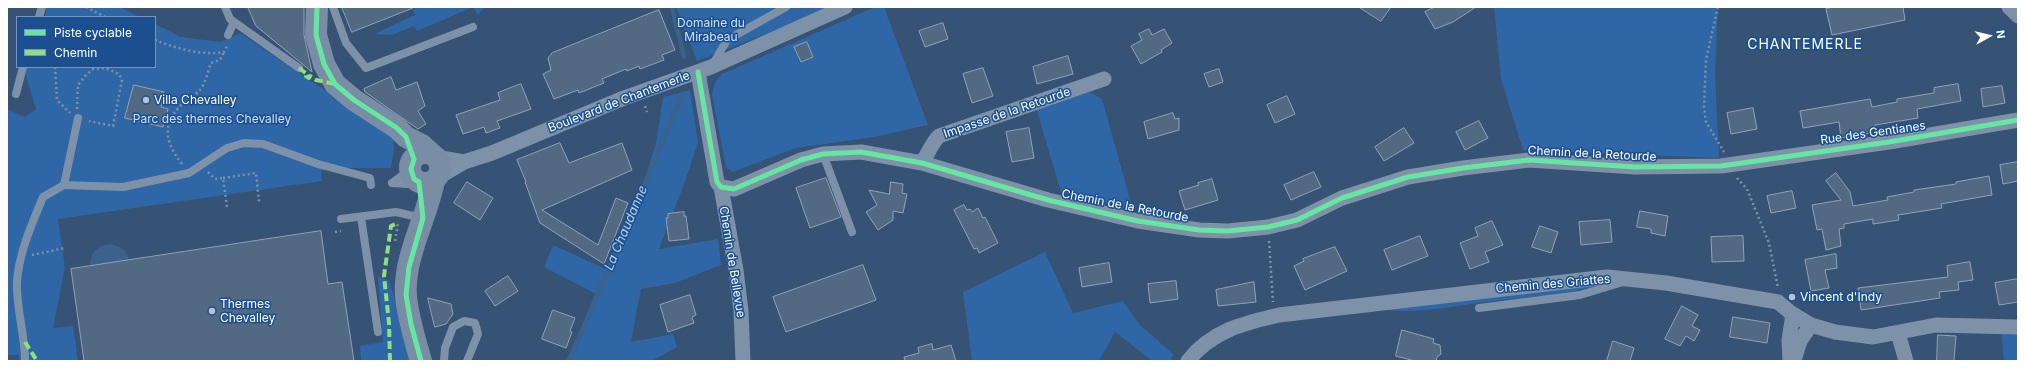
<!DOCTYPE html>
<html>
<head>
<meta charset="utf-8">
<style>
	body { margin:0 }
	#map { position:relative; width:2025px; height:368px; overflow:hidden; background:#365274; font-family:Inter,sans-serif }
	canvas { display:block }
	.frame { position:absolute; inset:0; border:8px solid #fff; pointer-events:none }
	.legend { position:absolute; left:16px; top:16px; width:140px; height:52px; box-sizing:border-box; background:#1b4f8f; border:1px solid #7695bc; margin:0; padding:5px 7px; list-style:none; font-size:12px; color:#fff }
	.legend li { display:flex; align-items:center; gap:8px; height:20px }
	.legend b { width:20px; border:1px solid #7695bc }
	.north { position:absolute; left:1969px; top:16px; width:40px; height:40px; -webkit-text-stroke:3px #1b4f8f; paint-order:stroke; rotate:82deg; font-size:11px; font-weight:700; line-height:16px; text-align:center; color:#fff }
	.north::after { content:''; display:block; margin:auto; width:14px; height:18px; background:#fff; clip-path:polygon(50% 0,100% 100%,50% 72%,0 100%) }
</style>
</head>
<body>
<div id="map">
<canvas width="2025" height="368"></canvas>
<div class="frame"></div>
<ul class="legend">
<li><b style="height:5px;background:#66e7a1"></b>Piste cyclable</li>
<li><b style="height:5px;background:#8de07e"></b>Chemin</li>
</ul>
<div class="north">N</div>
</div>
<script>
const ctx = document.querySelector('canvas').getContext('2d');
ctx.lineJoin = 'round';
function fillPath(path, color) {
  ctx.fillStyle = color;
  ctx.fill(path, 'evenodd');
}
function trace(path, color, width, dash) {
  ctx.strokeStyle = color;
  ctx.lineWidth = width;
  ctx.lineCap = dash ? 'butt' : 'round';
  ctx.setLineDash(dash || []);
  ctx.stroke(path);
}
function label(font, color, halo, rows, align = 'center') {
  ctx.font = font + ' Inter,sans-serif';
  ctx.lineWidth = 3;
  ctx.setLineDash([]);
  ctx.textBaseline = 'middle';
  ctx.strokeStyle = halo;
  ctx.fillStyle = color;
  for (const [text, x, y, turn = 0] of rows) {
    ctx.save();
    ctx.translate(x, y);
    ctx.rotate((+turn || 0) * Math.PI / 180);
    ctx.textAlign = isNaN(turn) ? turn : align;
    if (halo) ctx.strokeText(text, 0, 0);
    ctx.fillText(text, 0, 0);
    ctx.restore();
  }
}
const green = new Path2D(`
	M47,7H120L140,17H45Z
	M417,7H485L478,15L473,7L417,31L414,26L392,35L374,34L415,15L413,9Z
	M676,7H834L697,61Z
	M875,7H884L928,125L874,137L796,148L733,172L726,167L712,94L715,82L722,74Z
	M1494,7H1718L1715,73L1719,158L1523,150L1501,79Z
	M155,24L181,37L221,42L240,33L393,136L394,149L391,168H350L321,171L322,181L58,219L65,267L53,328L73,326L78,361H20L18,355H7V109L25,117L36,109L25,73L27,67H155Z
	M690,90L698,143L683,187L659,249L718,239L721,265L675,283L641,289L631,342L673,334L677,347L652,361H566L596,294L544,267L553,245L610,271L642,188L656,143L663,97Z
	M1090,92L1102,99L1133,210L1061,192L1036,108Z
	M1045,252L1073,313L1123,301L1140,325L1173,354L1171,361H1152L1115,332L1099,361H972L963,292Z
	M378,277L389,280L413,361H361L360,346L383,342Z
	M1607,283C1568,296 1526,297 1486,302C1452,306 1416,315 1382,309Z
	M2001,331L2018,332V361H2004Z`);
const water = new Path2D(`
	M110,244C133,249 129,264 131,283L91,277C89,259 90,247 110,244Z`);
const stream = new Path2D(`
	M672,7L684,57
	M569,361L683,94`);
const building = new Path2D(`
	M248,7H304V35L312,72L256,26Z
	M342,7H413V8L352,32Z
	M1359,7H1391L1381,21Z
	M1435,7H1476L1453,22L1435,29L1425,12Z
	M1834,7H1903L1905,20L1832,35L1826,9Z
	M659,10L675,50L662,55L664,60L640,69L639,66L627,71L626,69L602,79L604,83L579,93L578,90L554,99L543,74L551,70L548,58L552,53Z
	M943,23L948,39L925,47L919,31Z
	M1149,29L1152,35L1164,29L1172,43L1161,50L1162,52L1141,64L1131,46L1142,40L1139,34Z
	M807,42L813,57L801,62L794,47Z
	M1068,56L1073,74L1037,84L1033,67Z
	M983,68L993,96L972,103L963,74Z
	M1219,69L1223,82L1209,87L1204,74Z
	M391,77L396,90L417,82L425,106L418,111L426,124L418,129L365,92L364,89Z
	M521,84L531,109L497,121L500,128L486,133L484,127L463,134L456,115L500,100L498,93Z
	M1958,84L1961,101L1917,109L1918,118L1875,125L1876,132L1841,138L1839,122L1803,128L1800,111L1870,99L1872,107L1897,102V99L1934,93V88Z
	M134,85L164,92L161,107L168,109L163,127L125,118Z
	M2002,86L2005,103L1983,107L1981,89Z
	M1287,96L1295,114L1275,123L1267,105Z
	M1753,108L1757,129L1731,134L1727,113Z
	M1173,113L1175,119L1179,118V130L1148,139L1144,122Z
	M1479,121L1488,138L1465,150L1456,132Z
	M1029,128L1034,158L1012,162L1006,132Z
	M1404,128L1414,143L1384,161L1375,147Z
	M560,143L569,163L622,143L632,170L542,210L598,245L616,198L628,203L604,264L540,223L525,182H526L517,160Z
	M2018,162V181L2003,184L2000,165Z
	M1314,172L1321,187L1291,200L1284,185Z
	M1836,173L1850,192L1853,206L1888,200L1887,197L1914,192V190L1956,184V182L1989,176L1992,195L1941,204L1942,208L1898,215L1899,220L1873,224V219L1844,224V228L1839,229L1841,246L1826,250L1822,229L1817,230L1812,205L1841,200L1826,181Z
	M826,178L841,217L810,228L796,188Z
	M1212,179L1218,200L1185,210L1179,191L1199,185L1198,183Z
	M467,182L493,198L480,220L454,203Z
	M891,182L903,184L902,193L907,194L903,213L893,211V220L878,230L866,212L877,205L869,190L889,194Z
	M1792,191L1796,208L1771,213L1767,196Z
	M964,205L967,210L970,209L972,212L978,208L983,218L985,217L998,243L979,253L977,248L974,249L954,210Z
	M1640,211L1668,216L1665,236L1651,233V229L1637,227Z
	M684,212V216H686L689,239L669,241L666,218H668V214Z
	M1610,220L1612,242L1581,245L1579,222Z
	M1492,221L1503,245L1485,252L1489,262L1470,269L1460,243L1478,236L1475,228Z
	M1540,226L1558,232L1551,253L1532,247Z
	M321,231L328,284L342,282L354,361H84L71,269Z
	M1420,236L1428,256L1392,270L1384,250Z
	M1743,236L1744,261L1712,262L1711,237Z
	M1335,247L1347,271L1305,290L1294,266L1304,261L1303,259Z
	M1836,254L1837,268L1825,270L1829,288L1811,291L1805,260Z
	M1970,262L1973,280L1958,282L1959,290L1939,292L1940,298L1861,310L1858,288L1948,277L1947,266Z
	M1109,263L1112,282L1082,287L1079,268Z
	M863,265L876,300L786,332L773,297Z
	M508,276L518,291L495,306L485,291Z
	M2018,279V302L1999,305L1995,283Z
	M1176,281L1178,299L1150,303L1148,284Z
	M1254,282L1256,302L1218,306L1216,290Z
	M690,295L696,315L692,317L694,323L668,332L660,305Z
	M428,298L451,304L453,314L446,324L435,327Z
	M1682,306L1698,315L1692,326L1700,330L1694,341L1686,336L1680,346L1665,339Z
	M553,310L575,318L570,331L572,332L566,348L542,339Z
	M1733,317L1770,323L1767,343L1730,337Z
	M1402,330L1434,339L1433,343L1440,345L1441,354L1437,357L1436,361H1415L1396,356Z
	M1938,335L1956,336L1954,361H1937Z
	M1613,341L1634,348L1630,361H1607Z
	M932,344L933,350L951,345L956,361H905L904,357L919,353L918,348Z`);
const path = new Path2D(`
	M86,7L105,17
	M1718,7L1706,60L1704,107L1706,122L1724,152
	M155,40C175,48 202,56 224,52L227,46
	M55,67L57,100L70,113
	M645,106L647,112
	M77,109L78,85L86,75L93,69L105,68L119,74L122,80L113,126L89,121
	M182,164C162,138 162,120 189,98C192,96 196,94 199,91C205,85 208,71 211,63L220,60L224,52
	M208,172L215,179L223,178L227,207
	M223,178L256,173L259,202
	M1737,178L1747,189L1769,243L1778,288
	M335,232L341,231
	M395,241L398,223
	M1269,241L1273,302
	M32,255L65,248`);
const lane = new Path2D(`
	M225,7L230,19L299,68
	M333,7L346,43L366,68L473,27
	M39,17L42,7
	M228,35L234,22
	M713,64L727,40L786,7
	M16,94L23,67
	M823,154L852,232
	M392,183L407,184L419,182
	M392,183L411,169
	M64,185L123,187L189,173L227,148L244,143L263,144L318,164L370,178L371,185
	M361,217L378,332
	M341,219L396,212L422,218
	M1479,308L1580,295L1623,282
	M25,361C25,334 16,308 17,282C19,252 32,224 43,197L64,185L78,118
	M444,361L445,348L453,327L464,321L475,323L478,334L467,361`);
const street = new Path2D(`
	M2009,7L2018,16
	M698,72L717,182L721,187L734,189L801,160L823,154L861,152L922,163L1048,200L1138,221L1199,230L1228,231L1268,227L1297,220L1342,198L1408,177L1463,168L1529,160L1635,167L1721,166L1889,142L2018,120
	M435,157L464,162L492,153L624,98L711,67L845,7
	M922,163C928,154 931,144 939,136L1104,79
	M437,178L464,162
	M721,187L736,270L741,311L743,361
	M1898,333L1906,361
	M1794,360L1800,341L1811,325
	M1188,361C1211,331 1244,323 1279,315L1607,277L1666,283L1778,302L1791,313L1811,325L1835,332L1873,337L1936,325L2018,327
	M1790,361L1789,340L1793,314`);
const secondary = new Path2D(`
	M317,7L316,35L324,64L335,84L354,100L397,128L406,137L422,145L434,156
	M410 168a15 15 0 1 1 30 0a15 15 0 1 1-30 0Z
	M421,361C415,340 408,318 406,296C403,258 427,217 434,181`);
const quiet = new Path2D(`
	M299,68L307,74L306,76L309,78L310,76L316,80L335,84
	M25,342L37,361
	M390,361L389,323L384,276L391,226L398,223`);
const cycleway = new Path2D(`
	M317,7L316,35L324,64L335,84L354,100L397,128L406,137L414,159L411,169L414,179L419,182L423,218L409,267L406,295L411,324L421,361
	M698,72L717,182L721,187L734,189L801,160L823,154L861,152L922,163L1048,200L1138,221L1199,230L1228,231L1268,227L1297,220L1342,198L1408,177L1463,168L1529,160L1635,167L1721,166L1889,142L2018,120`);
const markers = [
	[146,100,4,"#b9c2ce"],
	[1792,297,4,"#b9c2ce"],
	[212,311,4,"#b9c2ce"]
];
const parkNames = [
	["Domaine du",711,23],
	["Mirabeau",711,37],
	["Parc des thermes Chevalley",212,119]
];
const poiNames = [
	["Villa Chevalley",154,100],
	["Vincent d'Indy",1800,297],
	["Thermes",220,304],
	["Chevalley",220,318]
];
const streetNames = [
	["Boulevard de Chantemerle",619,102,-21],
	["Impasse de la Retourde",1007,113,-19],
	["Rue des Gentianes",1873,133,-8],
	["Chemin de la Retourde",1592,154,3],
	["Chemin de la Retourde",1125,206,11],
	["Chemin de Bellevue",732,262,81],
	["Chemin des Griattes",1553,284,-5]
];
const waterNames = [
	["La Chaudanne",626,228,-67]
];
const quarterNames = [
	["CHANTEMERLE",1805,45]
];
fillPath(green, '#2f66a5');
fillPath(water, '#3b618d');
trace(stream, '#3b618d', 4.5);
fillPath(building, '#526984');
trace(building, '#92a2b6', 1);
trace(path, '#7d92a8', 2.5, [2, 3]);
trace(lane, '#7d92a8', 8);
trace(street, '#7d92a8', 15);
trace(secondary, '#798da4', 22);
trace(quiet, '#8de07e', 4, [8, 4]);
trace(cycleway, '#66e7a1', 5);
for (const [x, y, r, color] of markers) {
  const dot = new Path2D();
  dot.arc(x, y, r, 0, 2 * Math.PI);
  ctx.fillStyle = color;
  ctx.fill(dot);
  trace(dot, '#1b4f8f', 1.5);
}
label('12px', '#cfe3fa', '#1b4f8f', parkNames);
label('12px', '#fff', '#1b4f8f', poiNames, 'left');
label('12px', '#fff', '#1b4f8f', streetNames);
label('italic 13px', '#b5d3f5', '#1b4f8f', waterNames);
ctx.letterSpacing = '1px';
label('14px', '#fff', '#1b4f8f', quarterNames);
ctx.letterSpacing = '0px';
</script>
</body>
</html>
